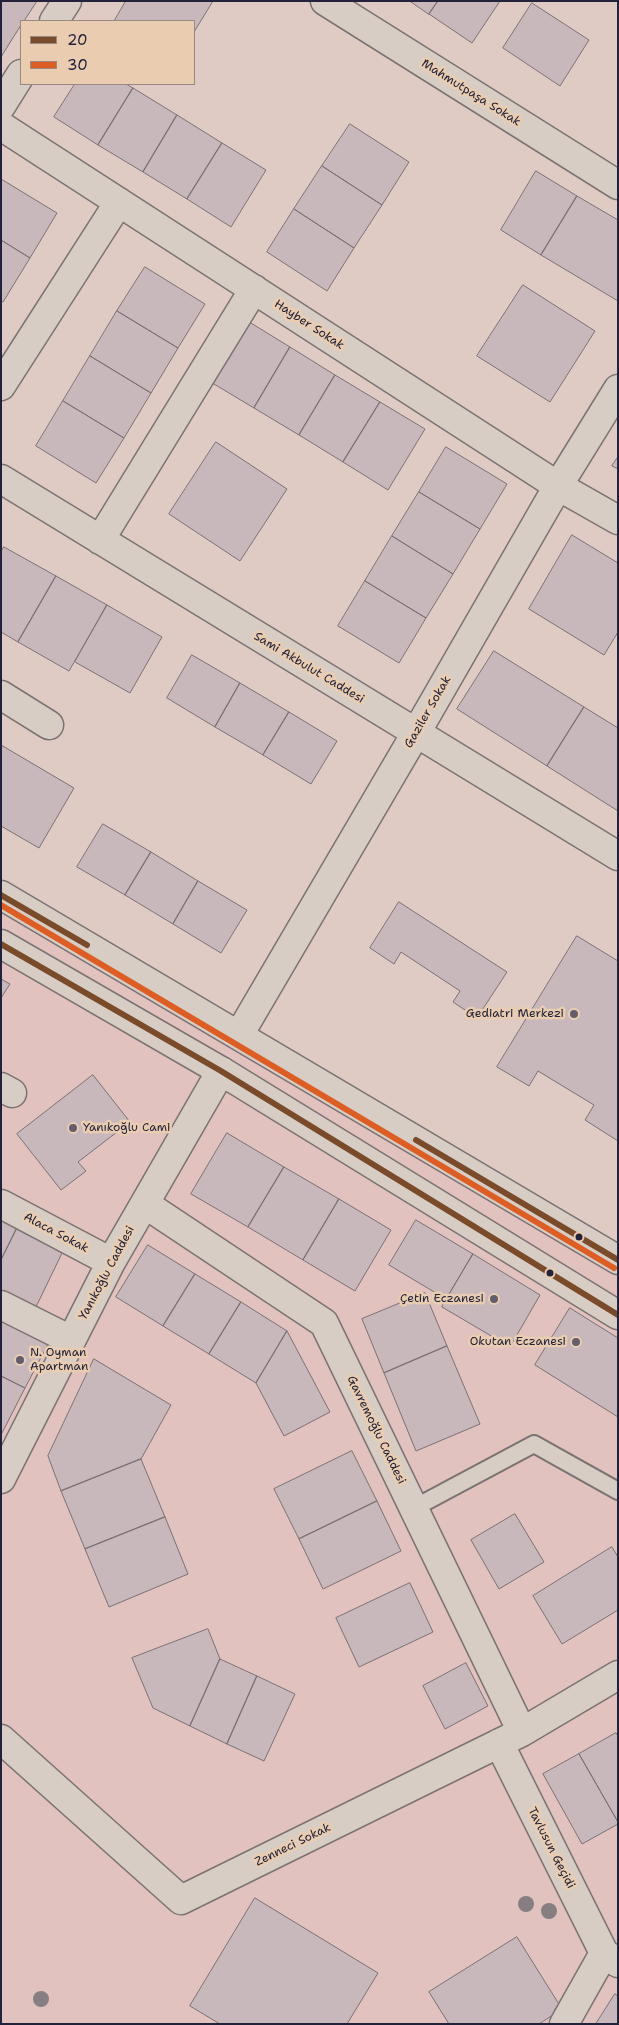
<!DOCTYPE html>
<html>
<head>
<meta charset="utf-8">
<style>
	body { margin:0 }
	#map { position:relative; width:619px; height:2025px; overflow:hidden; background:#dfcbc4; font-family:"Shantell Sans",sans-serif }
	canvas { display:block }
	.frame { position:absolute; inset:0; border:2px solid #22223b; pointer-events:none }
	.legend { position:absolute; left:20px; top:20px; width:175px; height:65px; box-sizing:border-box; background:#eacdb1; border:1px solid #9a8982; margin:0; padding:6px 9px; list-style:none; font-size:15px; color:#22223b }
	.legend li { display:flex; align-items:center; gap:10px; height:25px }
	.legend b { width:25px; border:1px solid #9a8982 }
</style>
</head>
<body>
<div id="map">
<canvas width="619" height="2025"></canvas>
<div class="frame"></div>
<ul class="legend">
<li><b style="height:6px;background:#7a4b2a"></b>20</li>
<li><b style="height:6px;background:#dd5e24"></b>30</li>
</ul>
</div>
<script>
const ctx = document.querySelector('canvas').getContext('2d');
ctx.lineJoin = 'round';
function fillPath(path, color) {
  ctx.fillStyle = color;
  ctx.fill(path, 'evenodd');
}
function trace(path, color, width, dash) {
  ctx.strokeStyle = color;
  ctx.lineWidth = width;
  ctx.lineCap = dash ? 'butt' : 'round';
  ctx.setLineDash(dash || []);
  ctx.stroke(path);
}
function label(font, color, halo, rows, align = 'center') {
  ctx.font = font + ' "Shantell Sans",sans-serif';
  ctx.lineWidth = 5;
  ctx.setLineDash([]);
  ctx.textBaseline = 'middle';
  ctx.strokeStyle = halo;
  ctx.fillStyle = color;
  for (const [text, x, y, turn = 0] of rows) {
    ctx.save();
    ctx.translate(x, y);
    ctx.rotate((+turn || 0) * Math.PI / 180);
    ctx.textAlign = isNaN(turn) ? turn : align;
    if (halo) ctx.strokeText(text, 0, 0);
    ctx.fillText(text, 0, 0);
    ctx.restore();
  }
}
const built = new Path2D(`
	M1,910L618,1272V2024H1Z`);
const building = new Path2D(`
	M1,1H37L24,21H21V25L1,57Z
	M126,1H213L194,32V21H118L115,20Z
	M410,1H438L429,14Z
	M438,1H500L472,43L429,14Z
	M532,3L589,40L560,86L503,48Z
	M75,84H126L133,88L98,145L54,117Z
	M133,88L177,115L143,172L98,145Z
	M177,115L222,143L187,199L143,172Z
	M350,124L409,162L382,205L322,166Z
	M222,143L266,170L231,227L187,199Z
	M322,166L382,205L354,248L294,209Z
	M536,171L577,196L541,255L501,230Z
	M1,179L57,213L30,258L1,240Z
	M577,196L618,220V301L541,255Z
	M294,209L354,248L327,291L267,252Z
	M1,240L30,258L3,302L1,301Z
	M145,267L205,304L178,348L117,311Z
	M523,285L595,331L550,402L477,356Z
	M117,311L178,348L151,393L90,356Z
	M246,320L290,347L254,408L209,381Z
	M290,347L335,375L299,435L254,408Z
	M90,356L151,393L124,438L63,401Z
	M335,375L380,402L343,462L299,435Z
	M63,401L124,438L96,483L36,446Z
	M380,402L425,429L388,490L343,462Z
	M216,442L287,489L240,561L169,514Z
	M446,447L507,484L480,529L419,492Z
	M618,457V469L612,466Z
	M419,492L480,529L453,574L392,536Z
	M572,535L618,563V632L604,655L529,609Z
	M392,536L453,574L426,618L365,581Z
	M4,547L56,576L18,642L1,632V552Z
	M56,576L107,605L69,671L18,642Z
	M365,581L426,618L399,663L338,626Z
	M107,605L162,637L130,693L75,662Z
	M494,651L584,707L547,766L457,709Z
	M192,655L240,683L215,727L167,698Z
	M240,683L289,712L263,755L215,727Z
	M584,707L618,728V811L547,766Z
	M289,712L337,741L311,784L263,755Z
	M1,745L74,788L39,848L1,826Z
	M103,824L151,852L125,895L77,867Z
	M151,852L198,881L173,924L125,895Z
	M198,881L247,910L221,953L173,924Z
	M399,902L507,972L477,1018L453,1002L460,991L401,952L394,964L370,948Z
	M577,936L618,961V1141L585,1120L594,1105L538,1071L529,1086L497,1067Z
	M1,979L10,984L1,998Z
	M93,1075L130,1122L78,1162L86,1171L61,1190L17,1134Z
	M227,1133L284,1167L248,1227L191,1194Z
	M284,1167L339,1199L303,1260L248,1227Z
	M339,1199L391,1230L355,1291L303,1260Z
	M1,1217L18,1226L1,1260Z
	M416,1220L473,1254L446,1299L389,1265Z
	M18,1226L64,1249L34,1311L1,1295V1260Z
	M148,1245L195,1274L163,1326L116,1297Z
	M473,1254L540,1295L510,1347L442,1307Z
	M195,1274L241,1302L209,1354L163,1326Z
	M425,1293L447,1346L384,1373L362,1319Z
	M241,1302L287,1331L256,1383L209,1354Z
	M570,1308L618,1338V1417L535,1365Z
	M1,1320L48,1344L25,1388L1,1376Z
	M287,1331L330,1412L284,1436L256,1383Z
	M447,1346L480,1424L416,1451L384,1373Z
	M94,1359L171,1405L141,1459L61,1491L48,1456Z
	M1,1376L25,1388L2,1433L1,1432Z
	M352,1451L377,1501L299,1539L274,1489Z
	M141,1459L165,1517L85,1549L61,1491Z
	M377,1501L401,1551L323,1589L299,1539Z
	M515,1514L544,1562L499,1589L471,1540Z
	M165,1517L188,1574L109,1607L85,1549Z
	M612,1547L618,1557V1610L562,1644L533,1596Z
	M410,1583L433,1632L359,1667L336,1618Z
	M208,1629L220,1659L190,1726L153,1708L132,1658Z
	M220,1659L257,1676L227,1744L190,1726Z
	M466,1663L488,1706L445,1729L423,1686Z
	M257,1676L295,1694L264,1761L227,1744Z
	M616,1733L618,1736V1822L579,1754Z
	M579,1754L618,1822V1824L582,1844L543,1774Z
	M255,1898L378,1973L347,2024H220L190,2006Z
	M517,1937L562,2009L539,2024H449L429,1992Z
	M615,1994L618,1996V2024H596Z`);
const service = new Path2D(`
	M414,1508L534,1444L618,1491`);
const minor = new Path2D(`
	M325,1L618,185
	M54,21L67,1
	M1,106L21,74
	M1,126L558,486L618,520
	M1,386L119,202
	M1,479L618,856
	M100,540L254,289
	M1,695L49,725
	M239,1035L416,733L558,486L618,389
	M1,1087L12,1093
	M1,1204L111,1262
	M145,1204L324,1323L522,1732
	M1,1305L71,1340
	M1,1479L111,1262L221,1071
	M1,1739L181,1900L522,1732L618,1675
	M499,1743L604,1953L618,1963
	M564,2024L604,1953`);
const primary = new Path2D(`
	M1,895L618,1260
	M1,944L221,1071L618,1315`);
const bus1 = new Path2D(`
	M1,895L87,945
	M1,944L221,1071L618,1315
	M416,1140L618,1260`);
const bus2 = new Path2D(`
	M1,905L614,1268`);
const trees = [
	[526,1904],
	[549,1911],
	[41,1999]
];
const markers = [
	[574,1014,5,"#645d6b"],
	[73,1128,5,"#645d6b"],
	[579,1237,4.5,"#22223b"],
	[550,1273,4.5,"#22223b"],
	[494,1299,5,"#645d6b"],
	[576,1342,5,"#645d6b"],
	[20,1360,5,"#645d6b"]
];
const streetNames = [
	["Mahmutpaşa Sokak",471,93,32],
	["Hayber Sokak",309,325,33],
	["Sami Akbulut Caddesi",309,668,31],
	["Gaziler Sokak",428,712,-60],
	["Alaca Sokak",56,1233,28],
	["Yanıkoğlu Caddesi",107,1273,-62],
	["Gavremoğlu Caddesi",376,1430,64],
	["Zenneci Sokak",293,1845,-26],
	["Tavlusun Geçidi",551,1848,63]
];
const poiNames = [
	["Gediatri Merkezi",564,1014],
	["Yanıkoğlu Cami",83,1128,"left"],
	["Çetin Eczanesi",484,1299],
	["Okutan Eczanesi",566,1342],
	["N. Oyman",30,1353,"left"],
	["Apartman",30,1367,"left"]
];
fillPath(built, '#e1c2be');
fillPath(building, '#c8b7bb');
trace(building, '#7b7274', 1);
trace(service, '#7b7274', 20);
trace(minor, '#7b7274', 31);
trace(primary, '#7b7274', 31);
trace(service, '#d8cdc4', 16);
trace(minor, '#d8cdc4', 28);
trace(primary, '#d8cdc4', 28);
trace(bus1, '#7a4b2a', 6);
trace(bus2, '#dd5e24', 6);
ctx.fillStyle = '#867e80';
for (const [x, y] of trees) {
  ctx.beginPath();
  ctx.arc(x, y, 8, 0, 2 * Math.PI);
  ctx.fill();
}
for (const [x, y, r, color] of markers) {
  const dot = new Path2D();
  dot.arc(x, y, r, 0, 2 * Math.PI);
  ctx.fillStyle = color;
  ctx.fill(dot);
  trace(dot, '#eacdb1', 2);
}
label('12px', '#22223b', '#eacdb1', streetNames);
label('12px', '#22223b', '#eacdb1', poiNames, 'right');
</script>
</body>
</html>
